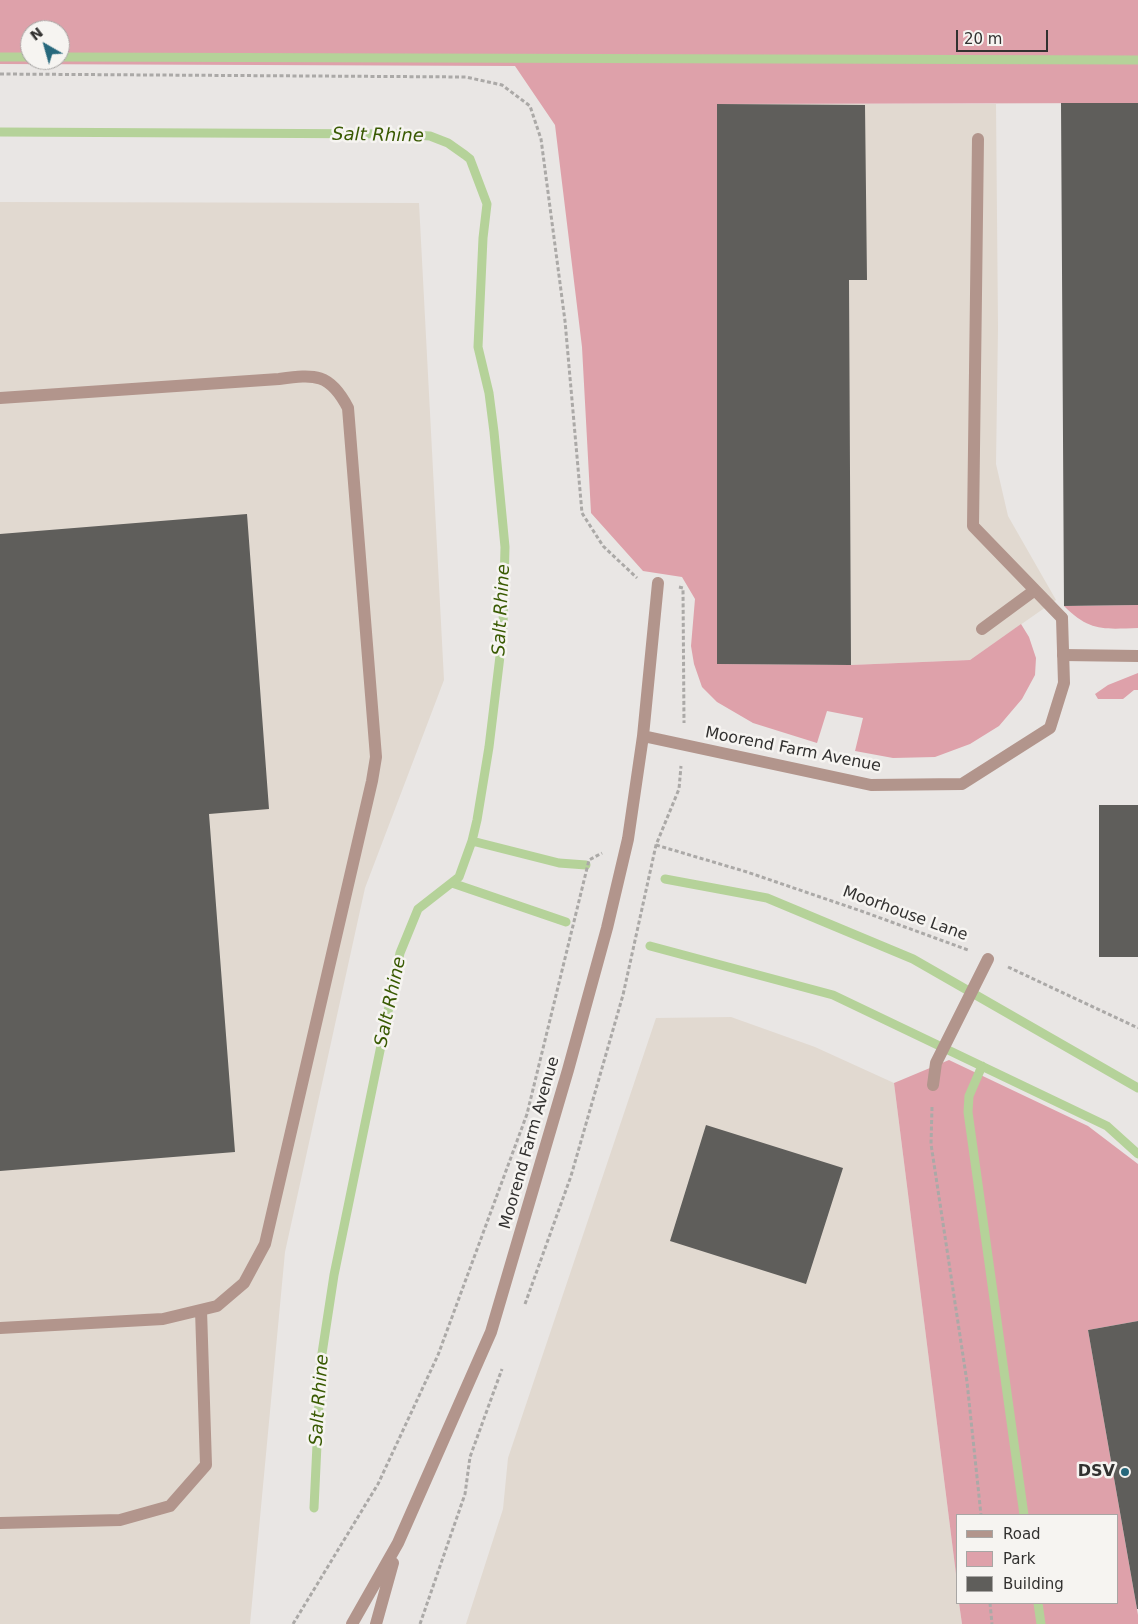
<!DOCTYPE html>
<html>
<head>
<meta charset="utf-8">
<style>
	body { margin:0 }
	#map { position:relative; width:1138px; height:1624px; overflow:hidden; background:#e9e6e4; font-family:"DejaVu Sans",sans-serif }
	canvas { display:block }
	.legend { position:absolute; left:956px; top:1514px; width:162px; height:90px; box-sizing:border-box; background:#f6f4f1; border:1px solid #a8a6a4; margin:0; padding:6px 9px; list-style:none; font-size:15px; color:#323130 }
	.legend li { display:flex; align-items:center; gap:10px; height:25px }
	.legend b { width:25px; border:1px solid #a8a6a4 }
	.north { position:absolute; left:20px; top:20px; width:50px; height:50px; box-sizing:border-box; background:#f6f4f1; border:1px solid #a8a6a4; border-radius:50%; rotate:322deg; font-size:14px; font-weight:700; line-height:20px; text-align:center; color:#323130 }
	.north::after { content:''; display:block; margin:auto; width:18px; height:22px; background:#27687c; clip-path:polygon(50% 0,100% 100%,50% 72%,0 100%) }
	.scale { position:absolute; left:956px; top:30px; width:92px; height:22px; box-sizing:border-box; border:2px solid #323130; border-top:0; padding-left:6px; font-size:15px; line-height:18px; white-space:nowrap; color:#323130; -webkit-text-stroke:4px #f6f4f1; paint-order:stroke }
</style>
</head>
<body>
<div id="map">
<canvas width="1138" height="1624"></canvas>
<ul class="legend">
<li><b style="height:6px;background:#b2958c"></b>Road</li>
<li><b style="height:14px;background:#dea1aa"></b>Park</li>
<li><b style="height:14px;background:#5f5e5b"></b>Building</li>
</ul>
<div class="north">N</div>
<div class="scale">20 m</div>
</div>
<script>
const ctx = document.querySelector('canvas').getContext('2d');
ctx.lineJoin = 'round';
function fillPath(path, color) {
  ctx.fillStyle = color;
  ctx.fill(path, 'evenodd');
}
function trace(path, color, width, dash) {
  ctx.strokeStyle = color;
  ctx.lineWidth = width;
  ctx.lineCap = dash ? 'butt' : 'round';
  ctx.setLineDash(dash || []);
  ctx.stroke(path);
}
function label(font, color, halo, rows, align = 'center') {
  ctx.font = font + ' "DejaVu Sans",sans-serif';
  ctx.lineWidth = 5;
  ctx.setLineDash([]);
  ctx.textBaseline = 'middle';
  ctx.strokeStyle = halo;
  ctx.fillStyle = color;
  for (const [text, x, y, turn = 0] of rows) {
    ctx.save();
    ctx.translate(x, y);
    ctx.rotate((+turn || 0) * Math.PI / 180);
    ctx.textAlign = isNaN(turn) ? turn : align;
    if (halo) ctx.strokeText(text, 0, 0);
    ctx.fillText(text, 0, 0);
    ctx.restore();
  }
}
const built = new Path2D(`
	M717,104H996L998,328L996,464L1008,516L1056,600L970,660L851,665L717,664Z
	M0,202L419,203L444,680L365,888L285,1252L250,1624H0Z
	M731,1017L815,1047L894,1083L957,1582V1603H959L962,1624H466L503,1509L508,1458L656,1018Z`);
const green = new Path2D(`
	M0,0H1138V103L717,104V664L851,665L970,660L1021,624L1029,637L1036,658L1035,675L1022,699L999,726L970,744L935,757L893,758L855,751L863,718L827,711L817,743L753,723L717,702L702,687L694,664L691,646L695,599L682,577L643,571L591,513L582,347L555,125L515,66L0,64ZM30,30H60V60H30Z
	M1138,605V628C1104,629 1090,632 1064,606Z
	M1138,673V690H1134L1123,699H1098L1095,694L1108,685Z
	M949,1060L1088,1126L1138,1164V1321L1088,1330L1138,1615V1624H962L959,1603H1117V1515H957V1582L894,1083Z`);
const stream = new Path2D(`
	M0,57H30
	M60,57L1138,60
	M0,132L398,134L430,136L448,143L465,155L470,159L487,204L483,238L478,347L489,393L494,432L505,547L503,625L500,656L489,747L477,820L472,841L459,877L418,909L400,953L334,1275L321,1360L314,1508
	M472,841L559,863L586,865
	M665,879L767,898L913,959L1138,1088
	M452,883L566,922
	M650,946L833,995L1107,1126L1138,1154
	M982,1066L969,1096L968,1112L1024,1515
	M1038,1603L1041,1624`);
const building = new Path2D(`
	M1061,103H1138V605L1064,606Z
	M717,104L865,105L867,280H849L851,665L717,664Z
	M247,514L269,809L209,814L235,1152L0,1171V534Z
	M1099,805H1138V957H1099Z
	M706,1125L843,1168L806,1284L670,1241Z
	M1138,1321V1609H1137L1088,1330Z`);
const path = new Path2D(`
	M0,74L466,77L502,85L530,106L541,139L565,321L582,513L603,546L637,578
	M679,587L683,588L684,723
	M656,845L747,872L864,912L968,950
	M1008,967L1138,1028
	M932,1107L931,1144L967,1382L981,1515
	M525,1304L571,1176L623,995L656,845L679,789L681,766
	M990,1603L992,1624
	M293,1624L378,1484L438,1355L527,1114L589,860L602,853
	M420,1624L465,1494L470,1457L502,1369`);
const lane = new Path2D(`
	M978,139L973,526L1062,618
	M0,398L279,379C315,374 330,373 348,408L376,757L372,781L265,1244L244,1283L217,1306L163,1319L0,1328
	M982,629L1035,590
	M1063,655L1138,656
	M933,1085L936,1063L988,959
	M0,1523L120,1520L170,1506L206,1465L201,1310`);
const street = new Path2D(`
	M643,736L871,785L962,784L1050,728L1064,683L1062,618
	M352,1624L398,1543L491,1332L568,1070L607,928L628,839L643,736L658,583
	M376,1624L393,1563`);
const markers = [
	[1125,1472,5,"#27687c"]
];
const streetNames = [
	["Moorend Farm Avenue",793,750,11],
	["Moorhouse Lane",905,914,20],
	["Moorend Farm Avenue",530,1143,-74]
];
const poiNames = [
	["DSV",1115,1472]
];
const waterNames = [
	["Salt Rhine",378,136,1],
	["Salt Rhine",502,610,-87],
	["Salt Rhine",391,1002,-78],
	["Salt Rhine",320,1400,-86]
];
fillPath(built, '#e1d9d0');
fillPath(green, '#dea1aa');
trace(stream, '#b5d299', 9);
fillPath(building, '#5f5e5b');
trace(path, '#aba9a7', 3, [4, 2.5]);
trace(lane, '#b2958c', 12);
trace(street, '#b2958c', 12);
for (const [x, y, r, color] of markers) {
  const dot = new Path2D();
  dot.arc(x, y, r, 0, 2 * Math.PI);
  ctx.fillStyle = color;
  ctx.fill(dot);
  trace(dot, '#f6f4f1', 2);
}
label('16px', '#323130', '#f6f4f1', streetNames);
label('bold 16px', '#323130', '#f6f4f1', poiNames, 'right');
label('italic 18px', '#395a02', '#f6f4f1', waterNames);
</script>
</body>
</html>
